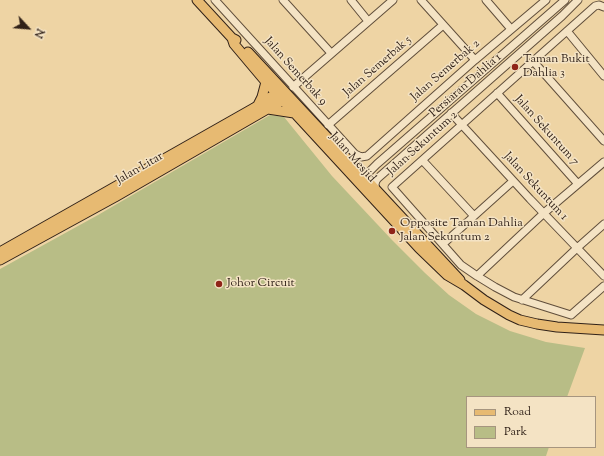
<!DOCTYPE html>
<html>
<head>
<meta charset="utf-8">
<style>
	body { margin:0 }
	#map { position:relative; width:604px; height:456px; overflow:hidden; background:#eed4a4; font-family:"Sorts Mill Goudy",serif }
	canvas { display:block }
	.legend { position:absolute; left:466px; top:396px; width:130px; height:52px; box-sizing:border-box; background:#f4e3c4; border:1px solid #a6957f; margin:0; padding:5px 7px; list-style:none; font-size:12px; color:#302118 }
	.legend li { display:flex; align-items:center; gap:8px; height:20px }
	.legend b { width:20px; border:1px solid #a6957f }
	.north { position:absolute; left:8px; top:8px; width:40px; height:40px; -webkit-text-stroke:3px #f4e3c4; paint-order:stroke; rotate:116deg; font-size:11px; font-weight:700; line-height:16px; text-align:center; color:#302118 }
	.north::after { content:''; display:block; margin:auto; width:14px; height:18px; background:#302118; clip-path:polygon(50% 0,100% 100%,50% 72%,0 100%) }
</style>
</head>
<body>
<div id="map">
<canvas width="604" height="456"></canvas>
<ul class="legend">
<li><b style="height:5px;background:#e7ba72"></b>Road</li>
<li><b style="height:11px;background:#b8bd86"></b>Park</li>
</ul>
<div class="north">N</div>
</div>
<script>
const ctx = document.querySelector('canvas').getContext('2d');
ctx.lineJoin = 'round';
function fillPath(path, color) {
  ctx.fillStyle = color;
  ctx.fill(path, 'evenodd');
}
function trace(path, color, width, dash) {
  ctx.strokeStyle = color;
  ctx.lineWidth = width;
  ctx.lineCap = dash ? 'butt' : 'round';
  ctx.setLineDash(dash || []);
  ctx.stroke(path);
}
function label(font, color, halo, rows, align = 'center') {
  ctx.font = font + ' "Sorts Mill Goudy",serif';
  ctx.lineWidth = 3;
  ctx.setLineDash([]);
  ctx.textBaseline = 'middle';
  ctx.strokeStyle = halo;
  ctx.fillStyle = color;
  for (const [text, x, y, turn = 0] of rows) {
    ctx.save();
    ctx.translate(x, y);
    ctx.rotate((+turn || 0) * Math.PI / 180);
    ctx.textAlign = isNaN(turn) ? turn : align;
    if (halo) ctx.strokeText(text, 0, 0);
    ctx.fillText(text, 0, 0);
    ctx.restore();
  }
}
const green = new Path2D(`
	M270,115L284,117L332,176L392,240L425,273L449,295L476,314L510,331L546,342L585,348L567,397H467V447H549L546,456H0V269L98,215Z`);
const minor = new Path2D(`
	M215,0L355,154L361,157L367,156L475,60L546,0
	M283,0L331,53
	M351,0L368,21
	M421,0L475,60
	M486,0L511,29
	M604,7L599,5L595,6L392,187L461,265L477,276L495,287L514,297L571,315L604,286
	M567,31L604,76
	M533,61L604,141
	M293,87L393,0
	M497,93L578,184
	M451,113L530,199L604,276
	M328,125L443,25
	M424,162L474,216
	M363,181L364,177L377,164L565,0
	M376,191C375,186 374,182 378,178L562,16L578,0
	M443,244L513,181
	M477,276L544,213L604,162
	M522,300L577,248L604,224`);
const major = new Path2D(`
	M197,0L232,38L236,40
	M232,38L234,44L266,82L419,248L447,275L464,285L484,300L509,315L520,320L537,324L557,327L604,330
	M248,52L460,280
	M258,105L262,97L266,82
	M268,109L294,113
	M0,252L254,108L281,90
	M0,260L115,197L288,97`);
const markers = [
	[515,67,4,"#8f2418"],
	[392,231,4,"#8f2418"],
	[219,284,4,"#8f2418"]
];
const poiNames = [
	["Taman Bukit",523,60],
	["Dahlia 3",523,74],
	["Opposite Taman Dahlia",400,224],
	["Jalan Sekuntum 2",400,238],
	["Johor Circuit",227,284]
];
const streetNames = [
	["Jalan Semerbak 5",378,67,-41],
	["Jalan Semerbak 2",446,71,-41],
	["Jalan Semerbak 9",295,72,48],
	["Persiaran Dahlia 1",466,86,-41],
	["Jalan Sekuntum 7",546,131,48],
	["Jalan Sekuntum 2",423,144,-42],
	["Jalan Mesjid",352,158,48],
	["Jalan Litar",140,169,-30],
	["Jalan Sekuntum 1",535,187,47]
];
fillPath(green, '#b8bd86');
trace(minor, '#604e3b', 9);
trace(major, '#302118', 11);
trace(minor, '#f4e3c4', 7);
trace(major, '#e7ba72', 9);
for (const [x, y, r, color] of markers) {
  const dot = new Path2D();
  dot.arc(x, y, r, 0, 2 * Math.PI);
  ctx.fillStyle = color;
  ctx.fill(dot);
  trace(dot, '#f4e3c4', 1.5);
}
label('12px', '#302118', '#f4e3c4', poiNames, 'left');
label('12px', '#302118', '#f4e3c4', streetNames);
</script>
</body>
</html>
